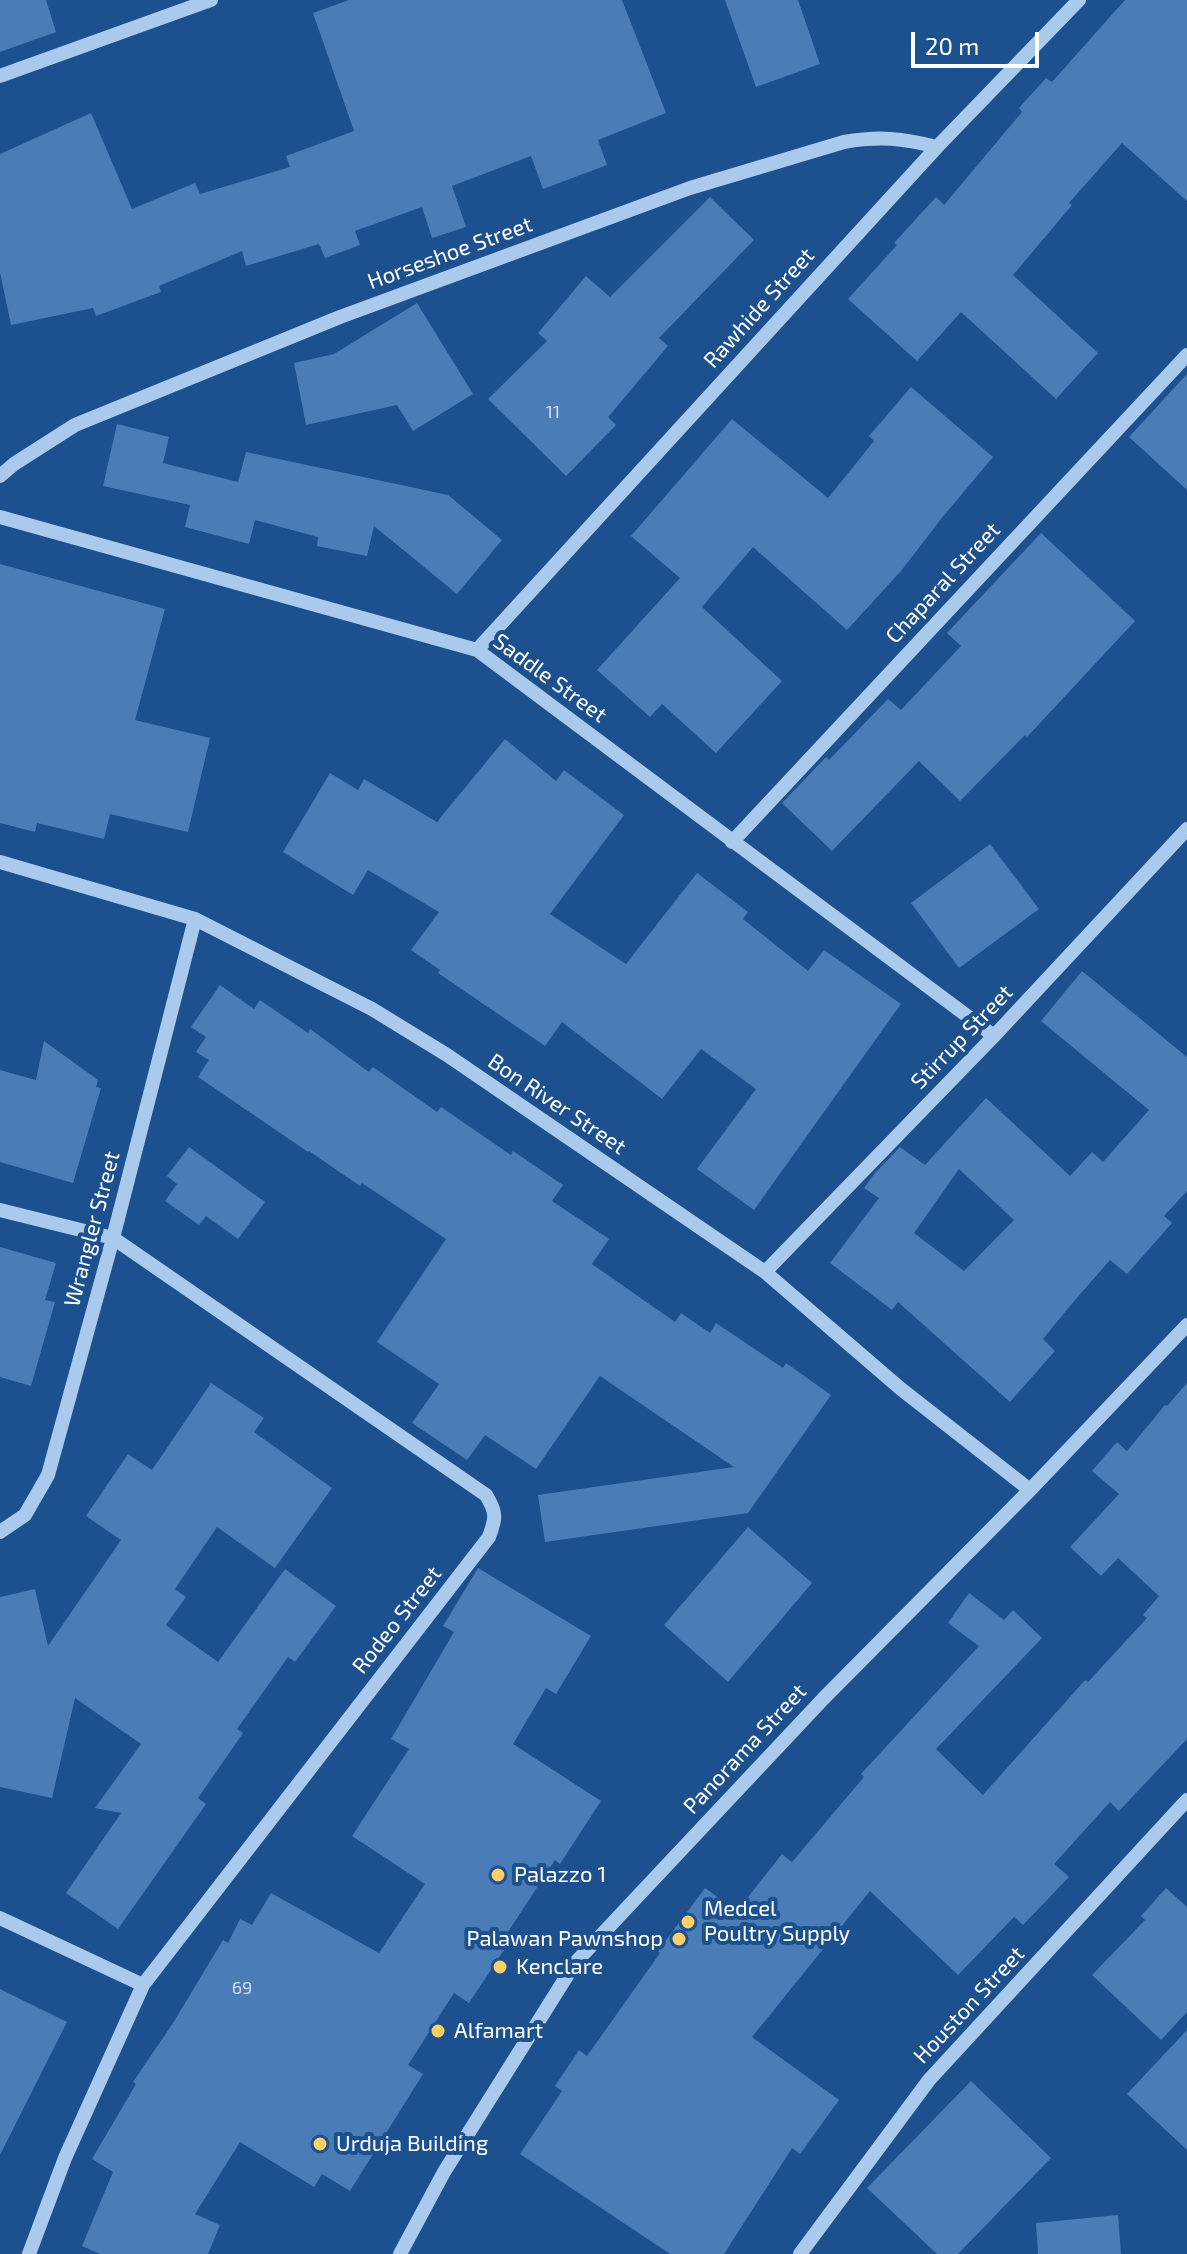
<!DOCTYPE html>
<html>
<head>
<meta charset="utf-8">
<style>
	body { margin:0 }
	#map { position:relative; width:1187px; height:2254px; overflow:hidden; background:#1c508e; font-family:"Exo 2",sans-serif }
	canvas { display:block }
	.scale { position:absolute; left:911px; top:32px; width:128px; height:36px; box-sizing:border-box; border:4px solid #fff; border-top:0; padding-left:10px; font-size:24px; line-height:28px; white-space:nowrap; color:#fff; -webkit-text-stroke:6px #1c508e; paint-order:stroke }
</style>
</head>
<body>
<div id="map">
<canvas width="1187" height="2254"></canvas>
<div class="scale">20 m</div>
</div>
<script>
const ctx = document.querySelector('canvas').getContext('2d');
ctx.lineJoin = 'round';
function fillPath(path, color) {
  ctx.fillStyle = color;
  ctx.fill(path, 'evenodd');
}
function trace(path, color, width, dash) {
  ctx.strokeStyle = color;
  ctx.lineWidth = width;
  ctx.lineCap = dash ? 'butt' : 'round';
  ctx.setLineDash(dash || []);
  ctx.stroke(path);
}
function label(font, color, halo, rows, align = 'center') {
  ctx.font = font + ' "Exo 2",sans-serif';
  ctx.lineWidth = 8;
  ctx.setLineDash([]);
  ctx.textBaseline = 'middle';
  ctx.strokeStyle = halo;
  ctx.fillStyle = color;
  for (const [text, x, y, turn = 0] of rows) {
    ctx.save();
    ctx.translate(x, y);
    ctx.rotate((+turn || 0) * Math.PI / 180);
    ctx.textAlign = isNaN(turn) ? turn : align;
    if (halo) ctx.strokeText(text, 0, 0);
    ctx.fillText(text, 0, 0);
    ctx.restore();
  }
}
const building = new Path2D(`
	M0,0H46L56,32L0,52Z
	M349,0H622L666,113L598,140L607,165L543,189L531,156L452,186L466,227L432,238L422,207L355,231L360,245L325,258L319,244L246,266L242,251L159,286L161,292L96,316L93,308L11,325L0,272V154L91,113L132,209L195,183L200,194L290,167L286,156L354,131L313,13Z
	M725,0H798L820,64L756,87Z
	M1125,0H1187V201L1122,143L1069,203L1072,205L1013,275L1098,353L1056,399L961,312L917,361L848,299L897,245L894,243L936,197L944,205L1022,112L1019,108L1046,78L1052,82Z
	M710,197L754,240L659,338L668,346L608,417L616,425L566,476L488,399L547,341L538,333L586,276L610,297Z
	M417,303L473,394L413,431L397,405L306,425L294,363L334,354Z
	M1187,374V490L1129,437Z
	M911,387L993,457L941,519L901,571L847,630L753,547L702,607L782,681L716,753L662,704L650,717L597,670L680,578L631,536L732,419L828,498L874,441L869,436Z
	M117,424L169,437L163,463L238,482L246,452L448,495L502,540L457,594L374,526L367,556L317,546L318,537L255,520L249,544L185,527L190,505L103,486Z
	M1041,533L1135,621L1027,737L1025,735L960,801L919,761L832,851L782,803L826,757L829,760L888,699L901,710L961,646L947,633Z
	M0,564L165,609L135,720L210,738L188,832L110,814L104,839L37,823L35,832L0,823Z
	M505,739L556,781L564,770L624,815L550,914L626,964L697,873L748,912L743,919L808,971L824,950L901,1004L754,1210L697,1169L756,1089L701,1049L662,1099L562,1022L545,1046L438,973L440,970L411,950L439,912L368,870L353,895L283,852L330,773L358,790L364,779L437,822Z
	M990,844L1039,909L959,968L911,903Z
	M1082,971L1187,1057V1191L1164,1216L1172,1223L1127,1274L1110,1260L1069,1307L1043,1339L1055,1351L1010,1402L898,1302L892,1310L830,1263L879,1198L864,1188L875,1173L900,1147L925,1165L986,1098L1070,1176L1092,1152L1103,1162L1149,1110L1041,1021ZM959,1169L1014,1220L964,1271L914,1233Z
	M220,985L254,1009L260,1000L308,1033L310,1029L369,1072L373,1067L437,1112L441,1107L511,1155L513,1151L563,1185L552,1201L609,1239L592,1264L675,1322L681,1313L710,1333L716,1323L783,1368L786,1363L831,1395L748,1513L545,1542L538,1495L734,1467L600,1376L536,1469L485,1435L467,1460L412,1423L439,1384L377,1342L446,1239L362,1183L360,1186L309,1151L308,1152L198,1077L209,1060L196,1052L206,1037L191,1027Z
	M44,1041L98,1080L96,1087L101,1088L73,1183L0,1162V1070L36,1080Z
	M189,1147L265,1202L238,1239L206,1216L199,1225L165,1201L177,1184L167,1176Z
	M0,1247L56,1263L45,1300L55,1302L31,1386L0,1377Z
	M211,1383L264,1418L254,1432L332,1488L275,1568L217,1527L175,1589L186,1597L166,1625L218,1662L285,1569L336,1606L295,1662L288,1657L237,1729L243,1733L198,1798L206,1804L118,1929L66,1893L121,1813L95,1808L141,1744L75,1698L52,1798L0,1787V1597L35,1589L48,1646L121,1540L86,1516L128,1454L152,1470Z
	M1187,1383V1739L1119,1811L1110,1802L1054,1864L1069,1877L1023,1925L1014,1917L958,1975L870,1891L752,2037L839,2100L800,2154L792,2148L724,2254H670L520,2154L562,2091L555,2086L579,2050L587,2056L660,1953L658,1951L705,1888L737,1911L782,1854L792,1862L864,1777L861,1774L979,1646L948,1623L969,1593L1004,1620L1013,1610L1042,1638L936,1749L983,1795L1085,1680L1088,1682L1147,1618L1143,1615L1159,1596L1118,1558L1101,1576L1070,1547L1119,1494L1092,1471L1117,1442L1127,1451L1165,1405L1167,1406Z
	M748,1527L812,1583L728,1682L664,1625Z
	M478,1568L591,1636L556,1694L546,1688L513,1744L601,1801L560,1864L555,1860L504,1938L510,1941L469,2003L454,1993L408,2065L423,2074L350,2191L322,2174L314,2187L240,2142L195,2214L220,2225L208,2254H100L82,2246L113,2172L92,2159L136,2084L133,2082L173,2023L223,1940L228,1943L240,1919L252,1925L271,1893L379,1953L425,1884L352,1836L409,1749L391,1739L454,1632L443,1626Z
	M1166,1888L1187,1907V2012L1161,2040L1092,1975L1145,1920L1141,1916Z
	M0,1989L67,2022L0,2155Z
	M1187,2030V2150L1127,2094Z
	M971,2081L1051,2158L958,2254H937L867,2188Z
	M1118,2215L1121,2254H1038L1036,2223Z`);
const minor = new Path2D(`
	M0,76L211,0
	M0,476L14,464L75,425L340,317L690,188L844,142C879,136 902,138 937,147
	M0,517L477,650L994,1036
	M477,650L937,147L1079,0
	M732,842L1187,355
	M0,862L195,919L372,1009L447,1055L765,1272L901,1389L1030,1490
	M0,1210L113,1238L486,1495C497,1513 496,1518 489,1537L143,1985L65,2158L29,2254
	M765,1272L994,1036L1187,829
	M0,1532L25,1515L48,1475L113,1238L195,919
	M0,1918L143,1985
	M400,2254L444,2172L575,1963L823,1699L1030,1490L1187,1325
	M800,2254L929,2080L1187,1800`);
const markers = [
	[498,1875,8,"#fdcf68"],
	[688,1922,8,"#fdcf68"],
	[679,1939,8,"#fdcf68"],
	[500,1967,8,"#fdcf68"],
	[438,2031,8,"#fdcf68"],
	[320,2144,8,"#fdcf68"]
];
const numberNames = [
	["11",553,412],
	["69",242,1988]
];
const streetNames = [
	["Horseshoe Street",450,253,-20],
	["Rawhide Street",759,308,-48],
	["Chaparal Street",943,583,-47],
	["Saddle Street",550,678,36],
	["Stirrup Street",962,1037,-46],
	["Bon River Street",557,1104,34],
	["Wrangler Street",92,1229,-75],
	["Rodeo Street",397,1620,-52],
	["Panorama Street",745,1749,-47],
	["Houston Street",969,2005,-47]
];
const poiNames = [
	["Palazzo 1",514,1875],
	["Medcel",704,1909],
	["Poultry Supply",704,1934],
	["Palawan Pawnshop",663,1939,"right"],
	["Kenclare",516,1967],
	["Alfamart",454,2031],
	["Urduja Building",336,2144]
];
fillPath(building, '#4a7cb8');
trace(minor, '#aacaed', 14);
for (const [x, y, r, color] of markers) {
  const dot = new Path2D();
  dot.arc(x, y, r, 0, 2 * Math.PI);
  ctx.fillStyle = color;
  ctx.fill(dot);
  trace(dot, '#1c508e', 3);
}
label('18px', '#d2deed', null, numberNames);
label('22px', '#fff', '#1c508e', streetNames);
label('22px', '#fff', '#1c508e', poiNames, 'left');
</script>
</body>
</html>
